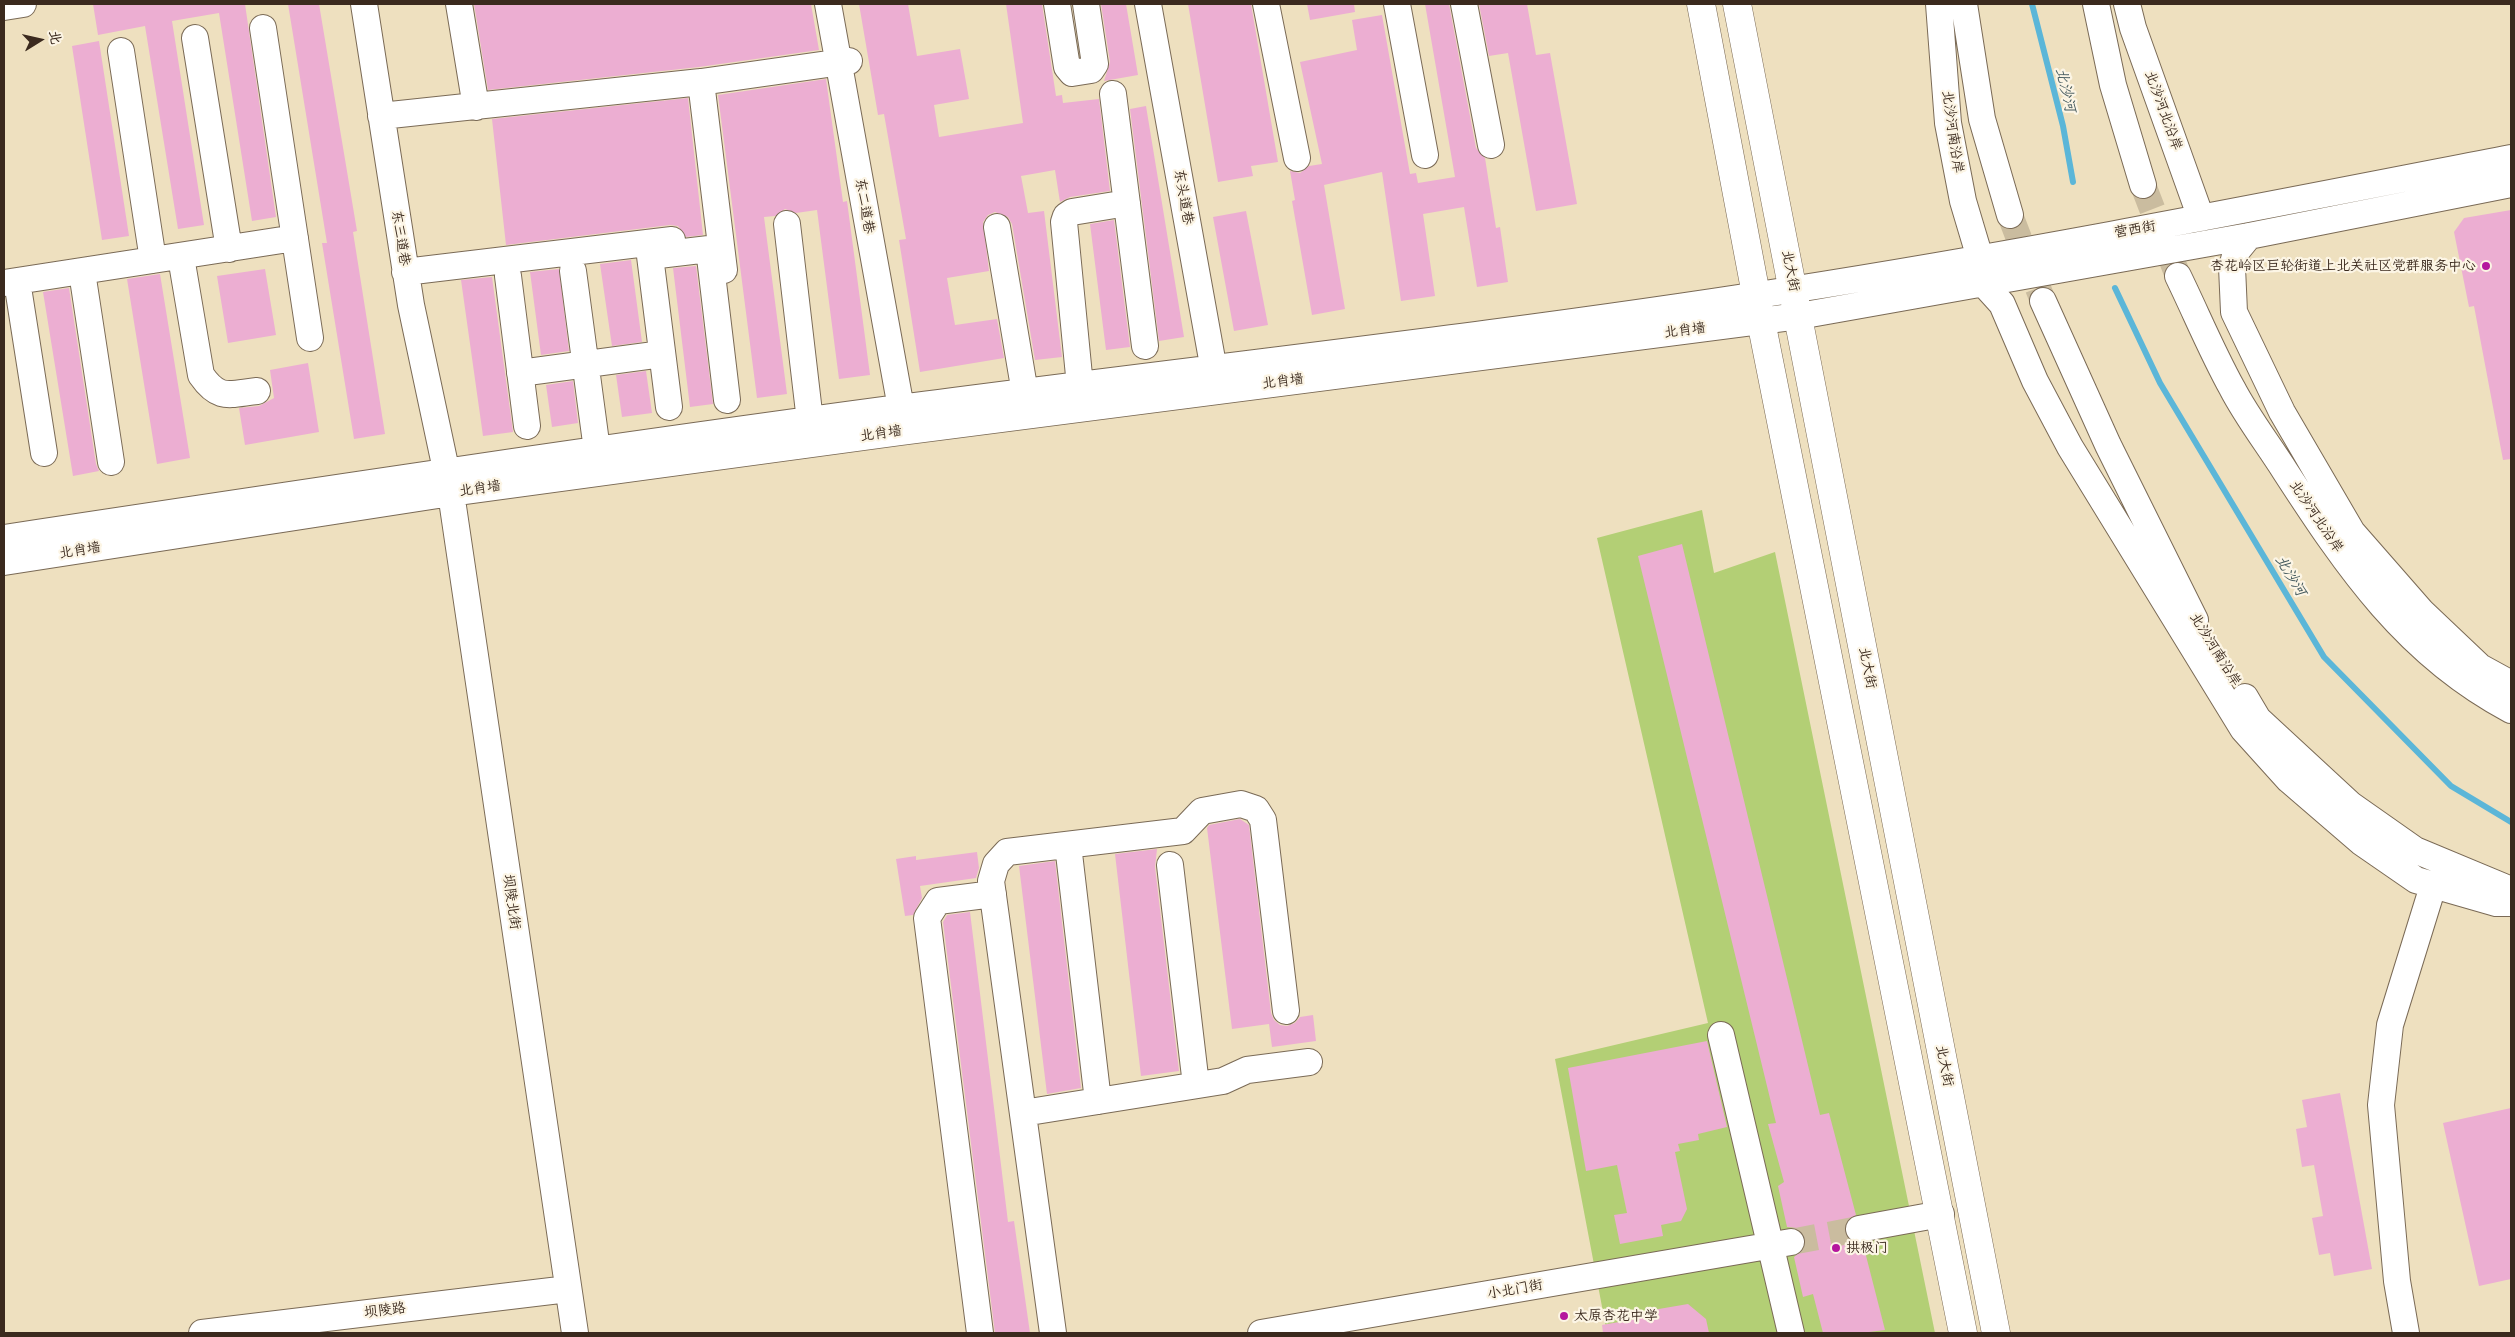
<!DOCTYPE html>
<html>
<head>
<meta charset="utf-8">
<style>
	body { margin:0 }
	#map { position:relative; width:2515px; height:1337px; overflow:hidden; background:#eee0bf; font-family:Sriracha,"LXGW WenKai TC",sans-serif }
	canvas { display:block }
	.frame { position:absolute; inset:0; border:5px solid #3b2a1e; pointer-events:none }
	.north { position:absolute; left:15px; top:15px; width:50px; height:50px; -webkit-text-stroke:4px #fcf5e5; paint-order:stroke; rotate:80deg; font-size:14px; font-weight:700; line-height:20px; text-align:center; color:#3b2a1e }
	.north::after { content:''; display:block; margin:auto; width:18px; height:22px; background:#3b2a1e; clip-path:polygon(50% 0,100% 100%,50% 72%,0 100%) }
</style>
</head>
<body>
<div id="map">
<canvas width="2515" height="1337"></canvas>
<div class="frame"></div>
<div class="north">北</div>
</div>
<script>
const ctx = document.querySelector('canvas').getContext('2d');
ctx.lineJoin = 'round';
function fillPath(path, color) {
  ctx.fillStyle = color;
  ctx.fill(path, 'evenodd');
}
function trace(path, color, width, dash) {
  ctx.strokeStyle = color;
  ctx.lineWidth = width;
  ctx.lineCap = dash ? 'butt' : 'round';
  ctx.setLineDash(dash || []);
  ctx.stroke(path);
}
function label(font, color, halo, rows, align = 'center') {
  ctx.font = font + ' Sriracha,"LXGW WenKai TC",sans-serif';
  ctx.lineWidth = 4.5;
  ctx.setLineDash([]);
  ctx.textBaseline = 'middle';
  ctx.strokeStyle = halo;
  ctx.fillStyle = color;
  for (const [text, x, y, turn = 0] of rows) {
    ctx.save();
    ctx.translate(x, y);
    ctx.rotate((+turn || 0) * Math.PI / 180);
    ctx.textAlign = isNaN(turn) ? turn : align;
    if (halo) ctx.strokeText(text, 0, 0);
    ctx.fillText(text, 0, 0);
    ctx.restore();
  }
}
const green = new Path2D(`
	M1702,510L1714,573L1775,552L1935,1333H1607L1555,1059L1708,1023L1597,538Z`);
const stream = new Path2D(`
	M2032,4L2063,126L2073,182
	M2115,288L2160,383L2324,657L2451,786L2511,822`);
const building = new Path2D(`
	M93,4H245L276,217L252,221L219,13L172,21L204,225L178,229L145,26L98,35Z
	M288,4H319L357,231L353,232L385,434L354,439L322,243H327Z
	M474,4H811L819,50L699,67L488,90Z
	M859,4H908L917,56L960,49L969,99L934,105L939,137L1023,123L1006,4H1042L1056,96L1062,95L1063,103L1099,99L1110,191L1070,197L1060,202L1055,170L1021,176L1028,213L1044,211L1062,357L1035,360L1012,224L1008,217L995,212L988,215L983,222L989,271L947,278L955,325L997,319L1004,358L920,372L899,240L906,239L884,114L878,115Z
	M1101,4H1126L1138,75L1104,81L1110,62Z
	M1188,4H1251L1278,162L1251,166L1253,176L1218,182Z
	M1307,4H1354L1355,12L1310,20Z
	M1425,4H1449L1476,148L1485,158L1496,228L1500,227L1508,282L1477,287L1464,207L1423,214L1435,296L1401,301L1382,172L1324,185L1345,309L1312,315L1292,201L1295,200L1290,171L1300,173L1309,166L1322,164L1300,62L1357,50L1352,20L1382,15L1410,174L1416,173L1418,183L1455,177Z
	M1479,4H1527L1536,55L1550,53L1577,204L1536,211L1508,53L1489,56Z
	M99,41L129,236L102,240L72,46Z
	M826,79L843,202L847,201L870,375L839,379L817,210L796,213L785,209L775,216L764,217L787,394L757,398L718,95Z
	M688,98L703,235L686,237L678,226L670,225L506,245L492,119Z
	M1146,106L1184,337L1159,341L1130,109Z
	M2511,210V459L2503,460L2474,306L2469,307L2454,232L2464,218Z
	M1246,211L1268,325L1234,331L1213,217Z
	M1114,220L1130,347L1106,350L1090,224Z
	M631,260L642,342L612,346L600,264Z
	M696,266L713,404L690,407L673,268Z
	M265,269L276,335L228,343L217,276Z
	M559,269L569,351L541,355L530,272Z
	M160,274L190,458L157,464L127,279Z
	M492,277L513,432L483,436L461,280Z
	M69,288L96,464L99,471L73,476L43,292Z
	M308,363L319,432L245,445L239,408L259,406L274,398L270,370Z
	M646,371L652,413L622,417L616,375Z
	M573,381L578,423L552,427L546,385Z
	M1682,544L1820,1115L1829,1113L1856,1215L1845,1224L1844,1232L1847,1238L1854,1243L1863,1244L1885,1330L1861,1333H1823L1813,1294L1803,1297L1794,1257L1805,1248L1806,1239L1803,1233L1797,1228L1787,1227L1778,1186L1784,1182L1768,1124L1776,1123L1638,556Z
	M1240,819L1249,825L1271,1013L1274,1020L1280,1025L1287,1026L1295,1023L1300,1017L1313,1015L1316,1041L1272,1047L1269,1024L1232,1029L1207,828L1209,825Z
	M1157,849L1155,867L1179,1071L1141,1076L1115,854Z
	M977,852L979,868L976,878L920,886L922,898L913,915L905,916L896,859L916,856V860Z
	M1055,861L1081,1088L1047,1094L1019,866Z
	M970,912L1008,1222L1014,1221L1030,1333H995L943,922L947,915Z
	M1707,1041L1727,1127L1698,1134L1699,1140L1678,1144L1680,1151L1675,1152L1687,1209L1681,1221L1661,1225L1663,1236L1620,1244L1614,1215L1627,1213L1617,1165L1586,1171L1568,1068Z
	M2340,1093L2372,1269L2334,1276L2330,1253L2319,1255L2312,1218L2323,1216L2314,1165L2302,1167L2296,1129L2307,1127L2302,1100Z
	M2511,1108V1279L2479,1286L2443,1123Z
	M1688,1304L1706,1319L1709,1333H1603L1602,1325L1647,1317V1311Z`);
const minorTunnel = new Path2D(`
	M2143,185L2178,276
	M2010,215L2043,301
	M1791,1242L1859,1229`);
const minor = new Path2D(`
	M364,4L411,305L451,493L575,1333
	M459,4L476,107
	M828,4L901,408
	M1057,4L1067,67L1072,73L1091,70L1095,64L1086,4
	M1148,4L1217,387
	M1266,4L1297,158
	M1397,4L1425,155
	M1464,4L1491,145
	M1939,4L1948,123L1963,201L1980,258
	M1964,4L1982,119L2010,215
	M2096,4L2113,85L2143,185
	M2127,4L2133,28L2201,218
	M4,7L23,4
	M263,28L310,338
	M195,38L229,249
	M121,51L153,260
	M701,82L724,270
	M1113,94L1145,346
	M381,116L701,82L849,61
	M787,224L810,421
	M997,227L1025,393
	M2249,236L2236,252L2232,267L2234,312L2282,412L2352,532L2422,612L2480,667L2511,684
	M181,257L201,375C219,401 229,394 257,391
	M573,271L597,450
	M82,272L111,462
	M405,272L672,240
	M508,276L527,426
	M2178,276C2196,313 2212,352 2232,388C2247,417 2268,444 2285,471C2348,568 2407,655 2511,710
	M17,281L44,453
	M4,283L295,238
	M1983,283L2002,304L2035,381L2070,447L2243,729L2289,780L2361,842L2416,880L2496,903H2511
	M2043,301L2108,445L2195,620
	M520,373L662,354
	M1080,386L1064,222L1066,216L1072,212L1127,203
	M669,407L650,256L709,249L727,400
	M4,538C302,493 600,448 899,408C1194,369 1490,337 1784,291C2028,253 2269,205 2511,158
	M4,562L451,493L900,432L1799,316L2249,236L2511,184
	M2245,697L2258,719L2351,805L2415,850L2511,890
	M1068,845L1098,1101
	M1170,865L1196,1085
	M1721,1035L1791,1333
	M1023,1113L1223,1081L1247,1070L1309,1062
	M1859,1229L1941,1214
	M202,1333L568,1289
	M980,1333L927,918L938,901L993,894
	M1053,1333L991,881L996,864L1007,852L1183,831L1202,811L1241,804L1256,809L1263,820L1286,1011
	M1261,1333L1791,1242
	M2406,1333L2397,1281L2381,1105L2390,1025L2433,886`);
const major = new Path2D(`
	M1701,4L1761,321L1963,1333
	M1737,4L1996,1333`);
const markers = [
	[2486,266,5,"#b5179e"],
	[1836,1248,5,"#b5179e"],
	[1564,1316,5,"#b5179e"]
];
const streetNames = [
	["北沙河北沿岸",2163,111,70],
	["北沙河南沿岸",1952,132,82],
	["东头道巷",1183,197,80],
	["东二道巷",864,206,80],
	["营西街",2135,230,-10],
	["东三道巷",400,238,81],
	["北大街",1790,271,79],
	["北肖墙",1685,331,-7],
	["北肖墙",1283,382,-7],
	["北肖墙",881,434,-8],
	["北肖墙",480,489,-8],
	["北沙河北沿岸",2316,517,56],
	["北肖墙",80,551,-9],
	["北沙河南沿岸",2215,650,58],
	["北大街",1867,668,79],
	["坝陵北街",511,902,82],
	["北大街",1944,1066,79],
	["小北门街",1515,1290,-10],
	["坝陵路",385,1311,-7]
];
const poiNames = [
	["杏花岭区巨轮街道上北关社区党群服务中心",2476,266,"right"],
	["拱极门",1846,1248],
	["太原杏花中学",1574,1316]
];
const waterNames = [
	["北沙河",2065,90,77],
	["北沙河",2290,576,59]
];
fillPath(green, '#b3cf75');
trace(stream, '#5bb6d8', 6);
fillPath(building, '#ecaed2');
trace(minorTunnel, '#cabc9f', 26, [26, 13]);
trace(minor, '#7a6a56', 28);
trace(major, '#7a6a56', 29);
trace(minor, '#fff', 26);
trace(major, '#fff', 28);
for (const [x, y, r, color] of markers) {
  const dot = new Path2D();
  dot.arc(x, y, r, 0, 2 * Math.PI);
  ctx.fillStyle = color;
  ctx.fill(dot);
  trace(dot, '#fcf5e5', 2);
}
label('14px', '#3b2a1e', '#fcf5e5', streetNames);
label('14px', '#3b2a1e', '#fcf5e5', poiNames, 'left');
label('italic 15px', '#465b5f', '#fcf5e5', waterNames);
</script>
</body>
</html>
